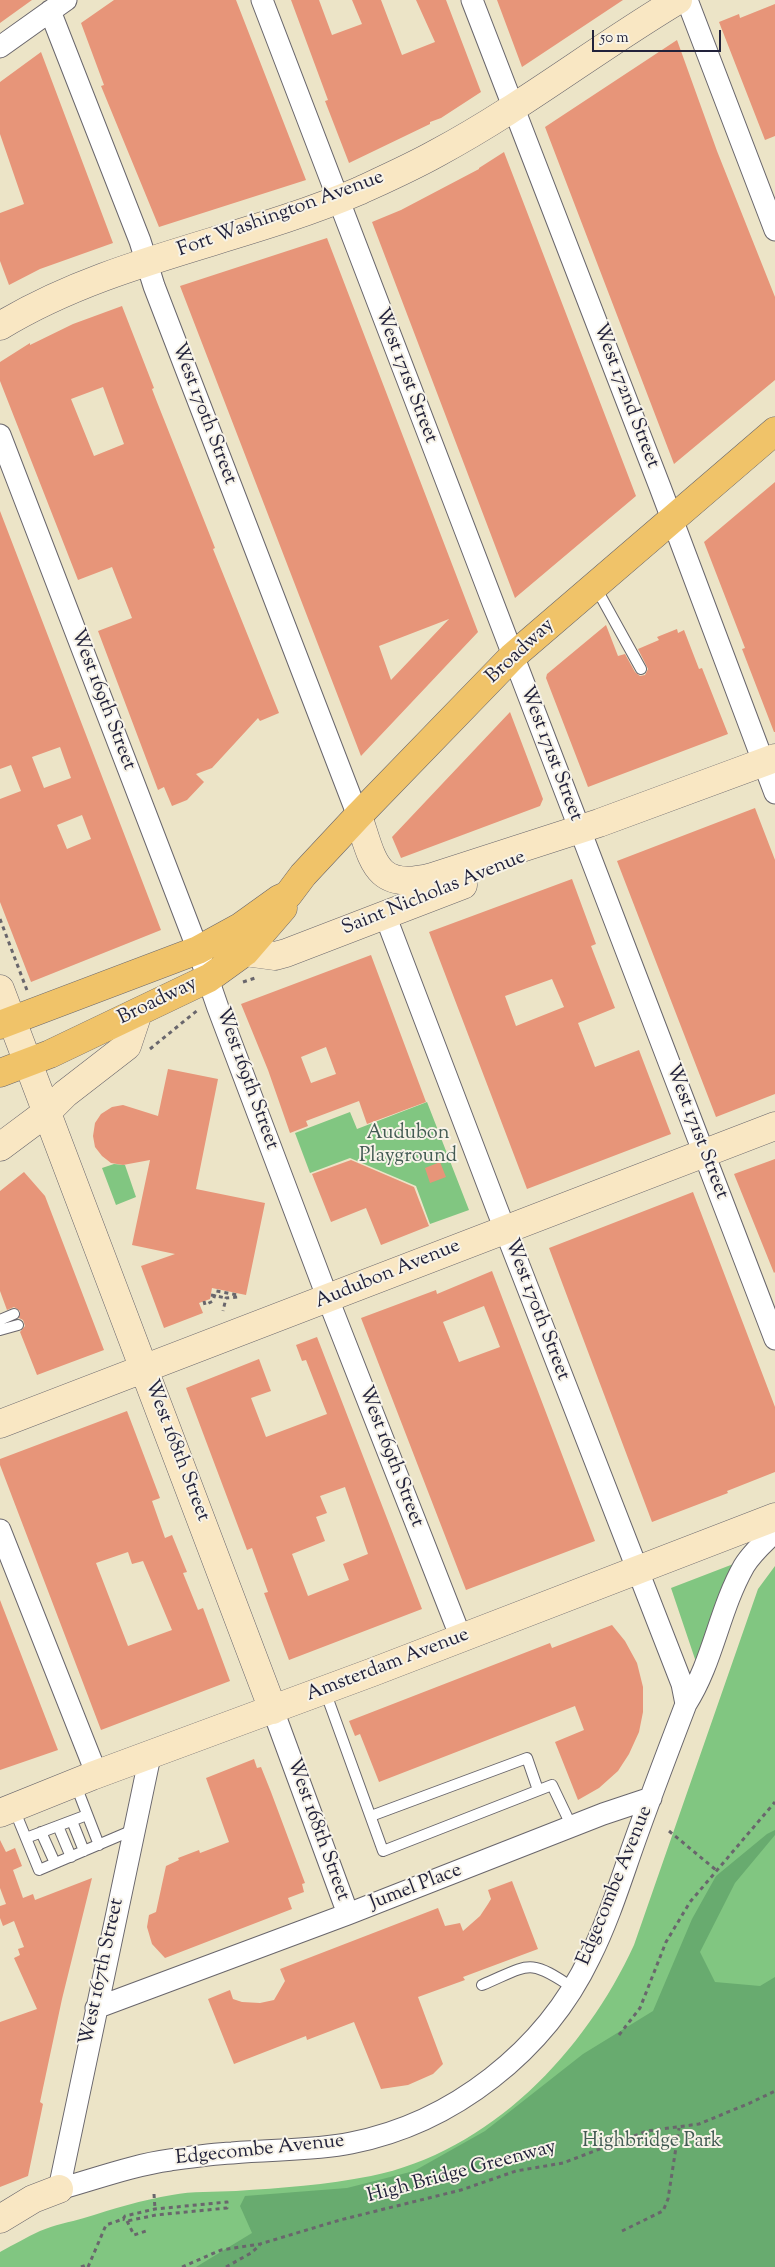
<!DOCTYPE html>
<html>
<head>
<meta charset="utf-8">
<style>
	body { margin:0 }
	#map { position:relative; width:775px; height:2267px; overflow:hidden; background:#ece4c7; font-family:"Sorts Mill Goudy",serif }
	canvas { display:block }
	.scale { position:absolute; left:592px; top:30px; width:129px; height:22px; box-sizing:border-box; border:2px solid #22223b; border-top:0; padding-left:6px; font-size:15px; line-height:18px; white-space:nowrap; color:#22223b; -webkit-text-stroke:4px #f7f3e8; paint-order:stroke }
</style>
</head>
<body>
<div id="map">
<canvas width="775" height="2267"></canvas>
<div class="scale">50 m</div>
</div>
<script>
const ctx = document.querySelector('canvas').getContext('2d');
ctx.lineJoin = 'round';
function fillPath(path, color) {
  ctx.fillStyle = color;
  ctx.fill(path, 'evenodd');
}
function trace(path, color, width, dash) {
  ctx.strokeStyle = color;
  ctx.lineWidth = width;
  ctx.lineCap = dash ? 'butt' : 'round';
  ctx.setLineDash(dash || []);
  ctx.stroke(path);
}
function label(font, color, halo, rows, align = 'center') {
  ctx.font = font + ' "Sorts Mill Goudy",serif';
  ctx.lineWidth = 4;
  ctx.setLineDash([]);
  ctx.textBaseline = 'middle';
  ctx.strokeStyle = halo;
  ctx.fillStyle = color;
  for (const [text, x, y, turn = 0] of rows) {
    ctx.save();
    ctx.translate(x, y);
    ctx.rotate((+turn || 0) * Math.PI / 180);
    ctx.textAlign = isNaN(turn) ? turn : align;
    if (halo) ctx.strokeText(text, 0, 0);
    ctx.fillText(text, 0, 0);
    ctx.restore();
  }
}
const green = new Path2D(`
	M427,1102L469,1210L430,1224L416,1186L350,1158L310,1173L295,1133L350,1112L357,1129Z
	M114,1164L125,1165L136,1197L116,1205L102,1168Z
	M736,1563L696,1662L671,1588Z
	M775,1566V2267H0V2252C13,2245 27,2237 40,2231C54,2225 70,2222 84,2218C113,2209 142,2200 172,2195C192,2191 215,2192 236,2191C281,2188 326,2185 371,2176C490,2152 585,2052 634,1945L758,1589Z`);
const forest = new Path2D(`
	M775,1830V1835L735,1883L700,1952L715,1982L760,1986L775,1977V2267H196L252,2233L240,2206L245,2196L347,2188L414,2171L485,2131L583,2054L653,2011L692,1919L716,1876L767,1834Z`);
const building = new Path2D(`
	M0,0H32L0,23Z
	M114,0H236L306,180L159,227L101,86L104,85L81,23Z
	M291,0H319L332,35L362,24L352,0H381L402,55L435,42L416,0H446L481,92L441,118L430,122V124L349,163L325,101L328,100Z
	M497,0H623L522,67Z
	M775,4V136L765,140L719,22L739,14L740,18Z
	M677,40L717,151L775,297V380L674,464L545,127Z
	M41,52L113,243L40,269L9,285L0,261V213L24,204L0,134V82Z
	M504,152L636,496L515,598L372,222L401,210L479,169V168Z
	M327,238L478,632L361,756L180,286ZM449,619L391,680L379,646Z
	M122,306L154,388L152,389L157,402L215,548L213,549L279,713L260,721L258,718L212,768L196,774L204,782L187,800L172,806L164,787L158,790L98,631L132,618L112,567L78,580L0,381V362L30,343V345L73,324ZM103,387L124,444L94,456L71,399Z
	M775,482V732H774L742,649L745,648L704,542Z
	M0,511L161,930L31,982L0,902V799L21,791L11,765L0,769ZM60,747L71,778L44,788L32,757ZM82,815L91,839L67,849L57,825Z
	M606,625L618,656L625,654L635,672L640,676L645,675L648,669L638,649L659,640L657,637L677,629L678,633L684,630L699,669L702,668L728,734L588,787L546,678L547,674Z
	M510,712L543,799L540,806L401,858L392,837Z
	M755,808L775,860V1094L716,1117L617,861Z
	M572,879L596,944L591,946L615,1008L578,1023L595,1067L639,1050L671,1134L527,1189L429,932ZM552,979L564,1007L516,1026L505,996Z
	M371,955L426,1102L367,1124L359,1101L306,1121L308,1126L290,1133L268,1070L241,1004ZM326,1047L336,1074L311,1083L301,1057Z
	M168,1069L218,1079L196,1189L265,1203L246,1295L212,1288L210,1299L199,1303L203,1313L164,1328L141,1266L175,1254L132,1245L150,1160L123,1165L111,1163L102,1156L95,1147L93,1136L95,1123L101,1114L112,1107L123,1105L158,1116Z
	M775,1159V1272L774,1273L734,1174Z
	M351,1160L414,1187L429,1226L381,1245L366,1208L331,1222L312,1174Z
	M440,1162L446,1177L430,1183L425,1168Z
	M24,1172L45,1196L104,1350L37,1375L20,1332L25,1326L23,1320L19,1318L20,1311L14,1307L7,1310L0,1291V1191Z
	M693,1192L775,1407V1472L727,1491L728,1493L652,1522L549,1248Z
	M492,1271L595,1541L466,1590L361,1318L436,1290L437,1294ZM484,1306L500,1347L459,1362L443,1322Z
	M317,1337L422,1609L289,1660L264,1593L268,1592L252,1548L247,1550L186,1388L259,1359L271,1391L251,1398L266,1437L327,1414L306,1360L302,1361L296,1345ZM345,1487L368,1554L343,1564L349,1580L308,1596L292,1554L325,1541L316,1517L327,1513L320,1496Z
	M127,1411L160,1498L152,1501L165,1538L172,1535L187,1572L183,1573L198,1610L203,1608L230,1681L101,1730L0,1465V1459ZM128,1552L132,1564L143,1561L172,1630L128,1646L96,1563Z
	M0,1600L58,1750L0,1770Z
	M612,1625L625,1641L637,1663L643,1687V1712L639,1732L629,1754L618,1771L599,1788L578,1800L555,1742L584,1730L575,1706L379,1782L360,1734L355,1736L349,1721L550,1643L552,1648Z
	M254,1759L257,1768L261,1767L271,1792L305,1883L302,1884L304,1892L288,1898L292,1909L165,1958L152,1944L147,1927L149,1915L156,1912L166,1866L179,1860L178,1858L199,1850L200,1853L229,1842L206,1778Z
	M0,1840L6,1852L15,1848L22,1866L13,1870L23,1898L33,1894L35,1900L92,1878L62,1999L40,2102L43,2104L28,2176L0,2187V2022L37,2009L14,1958L20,1955L18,1949L24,1947L14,1921L3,1926L0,1918V1906L6,1904L0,1888Z
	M512,1881L538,1949L463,1977L465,1980L418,1997L443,2064L433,2074L408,2085L381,2089L354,2022L307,2040L306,2036L234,2064L208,1999L230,1990L233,1999L242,2002L260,2003L274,2000L285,1981L280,1969L438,1908L445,1926L460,1923L463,1931L480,1916L488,1904L491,1899L488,1890Z`);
const path = new Path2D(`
	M0,919L28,993
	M243,982L258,977
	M150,1049L199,1009
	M211,1295L226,1298
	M204,1301L205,1305L213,1301L216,1291L237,1295L238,1297L226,1298L223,1311
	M669,1831L716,1870
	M619,2035L640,2008L666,1942L690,1902L775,1802
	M154,2194L155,2209
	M127,2221L134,2235L146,2231
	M622,2231L663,2211L668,2199L679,2128
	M81,2267L89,2264
	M88,2267L106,2225L123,2219L125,2216L155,2209L227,2202V2208L156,2215L127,2221L123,2219
	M182,2267L221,2250L260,2244L340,2220L461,2190L516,2171L563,2163L647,2131L699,2124L750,2103L775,2091
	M226,2267L251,2253L260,2245`);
const lane = new Path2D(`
	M595,586L641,669
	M0,1320L14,1314
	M0,1330L18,1325
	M325,1691L383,1851L552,1785L572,1827
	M75,1783L99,1845
	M14,1809L39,1870L133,1830
	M371,1816L527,1758L538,1790
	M72,1821L84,1851
	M58,1826L71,1857
	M41,1832L55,1863
	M26,1838L87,1815
	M482,1985C529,1965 528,1957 573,1988`);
const street = new Path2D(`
	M262,0L775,1339
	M472,0L660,487L775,793
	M687,0L775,230
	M50,11L140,241L154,286L358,816
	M0,47L66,0
	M0,435L198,950L218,1008L328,1299L461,1638
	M385,915L497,1209L682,1684L686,1704
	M0,1530L97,1775
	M273,1710L348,1914
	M150,1756L59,2189C95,2179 133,2165 170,2160C191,2157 211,2154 232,2153C272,2149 311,2151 351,2143C453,2123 545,2051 590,1957C608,1921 620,1883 633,1846C650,1798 668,1751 686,1704C713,1662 719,1610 744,1566C752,1553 764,1542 775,1532
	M96,2008L348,1914L603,1814L651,1798`);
const secondary = new Path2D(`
	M0,326C110,259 241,242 359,191C385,179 412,167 437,153C521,108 596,49 678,0
	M358,816C373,859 374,892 432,877L599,823L775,758
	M245,952L275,956L286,953L463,885
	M0,989L273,1710
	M0,1147L47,1112L65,1094L127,1046L138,1013
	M0,1424L775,1126
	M0,1813L92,1776L373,1672L775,1517
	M0,2219L33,2199L59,2189`);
const primary = new Path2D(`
	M0,1025L198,950L240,927L279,899L288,895L303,875L358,816L513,656L775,431
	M0,1073L50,1054L209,978L245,952L283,908`);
const streetNames = [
	["Fort Washington Avenue",281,215,-20],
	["West 171st Street",405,376,69],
	["West 172nd Street",625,396,69],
	["West 170th Street",203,414,69],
	["Broadway",521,652,-43],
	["West 169th Street",102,700,69],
	["West 171st Street",550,754,69],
	["Saint Nicholas Avenue",434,894,-22],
	["Broadway",158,1002,-26],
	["West 169th Street",246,1079,70],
	["West 171st Street",696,1132,69],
	["Audubon Avenue",388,1275,-22],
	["West 170th Street",536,1310,69],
	["West 168th Street",176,1451,69],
	["West 169th Street",390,1457,69],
	["Amsterdam Avenue",388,1666,-21],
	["West 168th Street",317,1830,70],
	["Edgecombe Avenue",616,1886,-68],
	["Jumel Place",416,1888,-21],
	["West 167th Street",103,1972,-78],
	["Edgecombe Avenue",260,2151,-6],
	["High Bridge Greenway",462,2173,-15]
];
const parkNames = [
	["Audubon",408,1135],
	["Playground",408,1158],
	["Highbridge Park",652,2143]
];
fillPath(green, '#81c681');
fillPath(forest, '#68ab6f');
fillPath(building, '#e79579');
trace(lane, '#69666c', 12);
trace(street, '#69666c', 23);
trace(secondary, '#69666c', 29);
trace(primary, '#69666c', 29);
trace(path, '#69666c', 3, [4, 4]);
trace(lane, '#fff', 10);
trace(street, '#fff', 21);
trace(secondary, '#f9e7c3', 28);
trace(primary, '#f0c369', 28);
label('20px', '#22223b', '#f7f3e8', streetNames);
label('20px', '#435b54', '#f7f3e8', parkNames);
</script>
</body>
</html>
